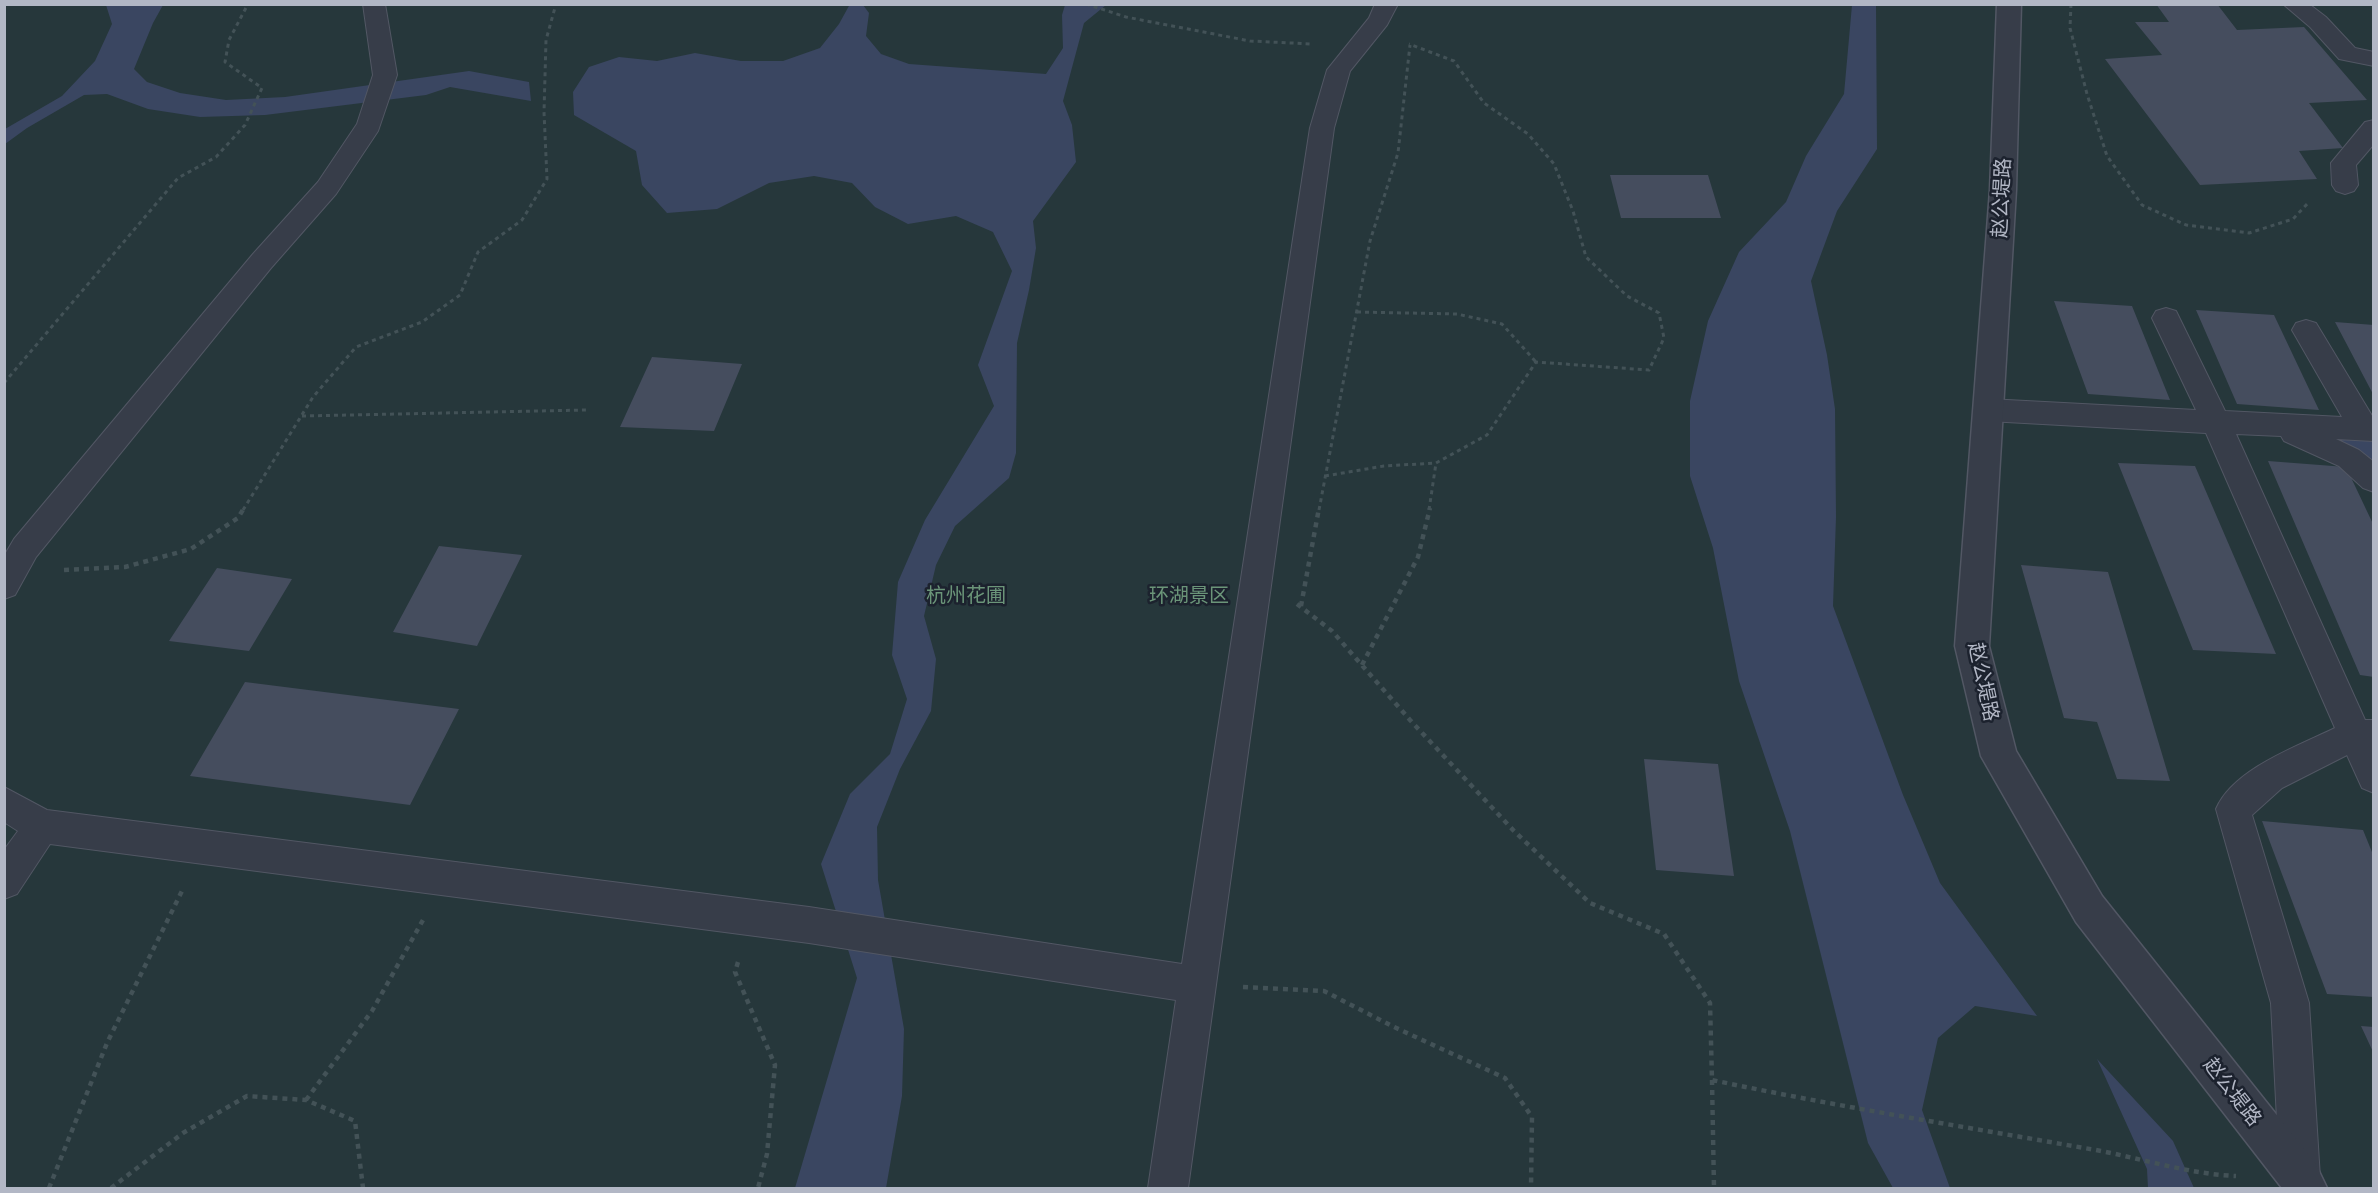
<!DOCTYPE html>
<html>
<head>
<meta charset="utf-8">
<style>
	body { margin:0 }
	#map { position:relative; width:2378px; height:1193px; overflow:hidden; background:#232a39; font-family:Quicksand,sans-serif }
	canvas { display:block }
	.frame { position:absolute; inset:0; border:6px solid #b2b7c5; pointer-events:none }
</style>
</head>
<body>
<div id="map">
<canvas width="2378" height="1193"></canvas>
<div class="frame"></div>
</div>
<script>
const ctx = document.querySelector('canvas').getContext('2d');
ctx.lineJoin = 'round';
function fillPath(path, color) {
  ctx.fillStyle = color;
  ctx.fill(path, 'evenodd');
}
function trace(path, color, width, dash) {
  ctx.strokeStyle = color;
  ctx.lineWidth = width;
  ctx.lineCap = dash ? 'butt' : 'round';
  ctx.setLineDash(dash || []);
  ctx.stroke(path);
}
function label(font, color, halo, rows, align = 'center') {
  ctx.font = font + ' Quicksand,"Noto Sans SC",sans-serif';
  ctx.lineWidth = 5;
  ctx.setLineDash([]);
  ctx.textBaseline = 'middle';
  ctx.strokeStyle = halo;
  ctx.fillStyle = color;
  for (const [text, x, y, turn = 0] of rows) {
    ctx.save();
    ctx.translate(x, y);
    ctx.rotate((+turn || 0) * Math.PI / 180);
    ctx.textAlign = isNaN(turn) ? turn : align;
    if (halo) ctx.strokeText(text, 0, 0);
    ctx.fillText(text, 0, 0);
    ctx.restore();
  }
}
const green = new Path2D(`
	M5,5H2373V1188H5Z`);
const water = new Path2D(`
	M850,4L863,5L869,13L866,36L881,54L909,64L1046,74L1063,48L1062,15L1065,5H1106L1084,23L1063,101L1072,125L1076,162L1033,221L1036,248L1029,290L1017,343L1016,453L1009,478L955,526L936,565L924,616L936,659L931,711L900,769L877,827L878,880L904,1029L902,1096L886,1188H795L857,978L821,864L850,794L890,754L907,699L892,655L898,582L925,520L994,406L978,365L1012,271L993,232L956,216L908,224L875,207L852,183L814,176L769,183L717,209L667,213L642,185L636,151L574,115L573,92L589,67L619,57L657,61L695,53L741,61H783L820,48L839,24Z
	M106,5H163L153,23L134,69L147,82L180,93L226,100L285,97L469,71L529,82L531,101L450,87L426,95L265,115L200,117L148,109L107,94L84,95L27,128L5,144V129L62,96L95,61L112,24Z
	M1852,5H1876L1877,149L1837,211L1811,281L1827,355L1835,409L1836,517L1833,606L1903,795L1940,883L2037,1016L1975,1006L1938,1038L1922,1110L1950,1188H1893L1868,1143L1790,831L1739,681L1713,548L1690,476V401L1708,321L1739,252L1786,202L1806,156L1844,94Z
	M2296,426L2373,440V466Z
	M2097,1059L2173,1141L2194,1188H2148L2147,1169Z`);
const building = new Path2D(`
	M2156,4H2217L2237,30L2304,27L2367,100L2309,103L2343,148L2299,151L2317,179L2200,185L2105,59L2162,55L2135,22H2169Z
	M1610,175H1708L1721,218H1621Z
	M2054,301L2132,306L2170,400L2088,394Z
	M2196,310L2274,315L2319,410L2237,404Z
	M2335,322L2374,325V396Z
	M652,357L742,364L714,431L620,427Z
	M2268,461L2346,467L2374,526V677L2360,675Z
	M2118,463L2195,466L2276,654L2193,650Z
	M439,546L522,555L477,646L393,632Z
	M2021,565L2108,572L2170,781L2117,779L2097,722L2064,718Z
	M217,568L292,579L249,651L169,641Z
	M245,682L459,709L410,805L190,776Z
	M1644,759L1718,764L1734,876L1656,870Z
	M2262,821L2363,830L2374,857V997L2327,994Z
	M2361,1026L2374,1027V1054Z`);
const pathFar1 = new Path2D(`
	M1086,4L1126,17L1250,41L1312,44
	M2071,4L2070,28L2087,94L2107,156L2142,205L2186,225L2249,233L2293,219L2309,202
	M1357,312L1457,314L1502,324L1536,362
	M4,383L178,178L216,157L245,125L262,88L225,62L229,40L248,4
	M302,416L586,410
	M1325,476L1384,466L1436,463L1487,435L1536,362L1649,370L1664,338L1659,313L1627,296L1586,257L1573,211L1554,164L1528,134L1484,103L1454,61L1409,44
	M243,510L313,397L356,347L422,322L460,295L478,252L522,220L547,179L544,112L546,40L556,4
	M1319,510L1370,241L1398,153L1410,45
	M1429,510L1436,463`);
const path = new Path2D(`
	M64,570L125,567L191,549L238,518L244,508
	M1297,604L1332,631L1410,720L1514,831L1590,903L1664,934L1710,1003L1712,1080C1835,1106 1960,1126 2084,1148C2135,1156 2185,1174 2236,1176
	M1301,606L1319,508
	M1362,665L1418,557L1430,508
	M738,962L735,972L775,1065L767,1154L758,1188
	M1243,987L1324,991L1394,1027L1505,1078L1532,1117L1531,1188
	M1712,1080L1714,1188
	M306,1100L372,1011L423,920
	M49,1188L107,1043L182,891
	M111,1188L183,1133L247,1096L306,1100L355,1121L363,1188`);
const service = new Path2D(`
	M363,4H385L397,75L378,131L336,194L271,268L36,557L15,595L4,599V556L14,539L253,254L318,182L357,124L373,75Z
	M1375,4H1398L1387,25L1350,71L1334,128L1188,1188H1148L1176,1000L809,943L50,844L17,894L4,899V850L18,831L4,822V787L47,810L809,907L1182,964L1310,128L1327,70L1369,18Z
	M2283,4H2309L2326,17L2355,48L2374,52V66L2339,59L2310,27Z
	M2374,120V144L2356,165L2358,185L2354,191L2345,194L2336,191L2332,185L2331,163L2365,122Z
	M2166,308L2176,311L2225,411L2342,417L2292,330L2296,323L2306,320L2316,323L2374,419V441L2336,439L2359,450L2374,462V492L2363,488L2339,466L2284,441L2281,436L2236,434L2365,720H2374V793L2362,788L2347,755L2282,788L2252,815L2309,1003L2320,1178L2316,1188H2284L2280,1178L2271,1003L2216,809C2233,769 2298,746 2335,728L2206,433L1988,421L1978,418L1974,410L1978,402L1988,399L2196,410L2152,318L2156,311Z`);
const minor = new Path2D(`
	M1997,4H2021L2016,190L1989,646L2016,751L2102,896L2315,1163L2327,1188H2282L2076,922L1981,756L1955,646L1990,190Z`);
const streetNames = [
	["赵公堤路",2002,198,-87],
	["赵公堤路",1983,682,78],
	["赵公堤路",2232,1092,52]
];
const parkNames = [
	["杭州花圃",966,596],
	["环湖景区",1189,596]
];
fillPath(green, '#26373b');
fillPath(water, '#3a4661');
fillPath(building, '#454d5e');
trace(service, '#525764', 2);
trace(minor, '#525764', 3);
trace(pathFar1, '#435257', 3, [4, 4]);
trace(path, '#435257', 4.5, [5, 5]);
fillPath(service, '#373d49');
fillPath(minor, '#373d49');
label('20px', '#b2b7c5', '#1c222e', streetNames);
label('20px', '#6b9579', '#1c222e', parkNames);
</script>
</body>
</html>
